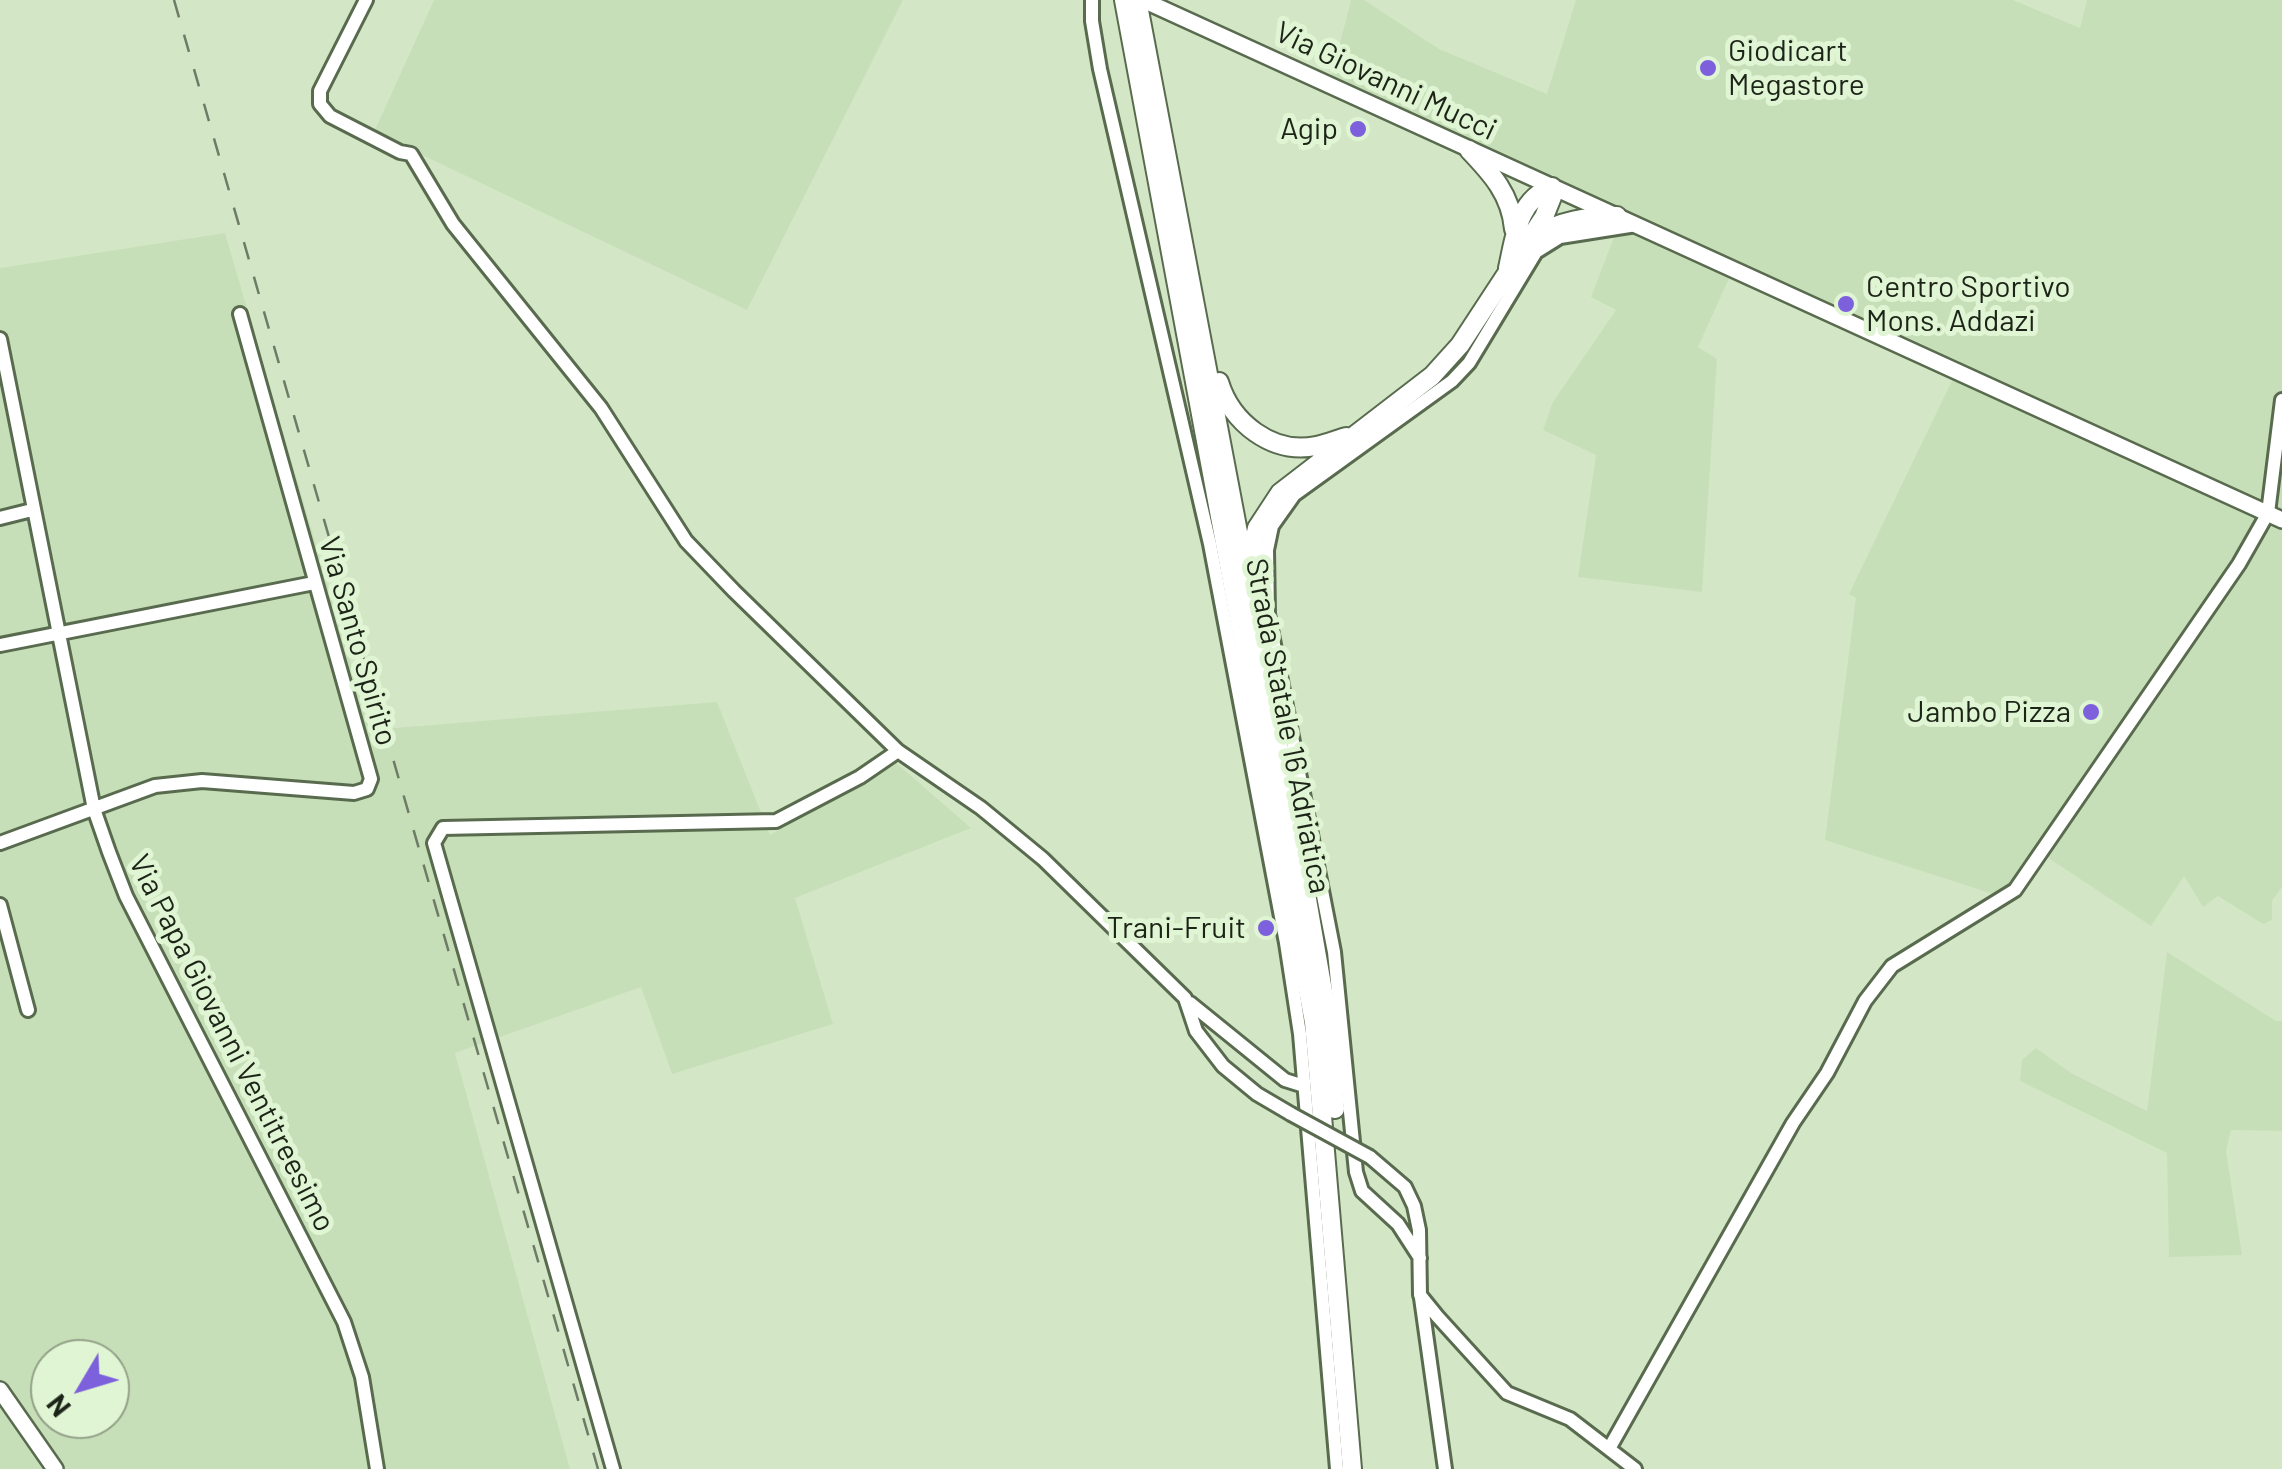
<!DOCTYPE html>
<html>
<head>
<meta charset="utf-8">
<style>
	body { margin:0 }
	#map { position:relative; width:2282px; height:1469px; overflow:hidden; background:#d3e7c7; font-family:Barlow,sans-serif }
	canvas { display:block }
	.north { position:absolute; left:30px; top:1339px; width:100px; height:100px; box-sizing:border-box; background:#e0f5d3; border:2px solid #92a188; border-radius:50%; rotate:232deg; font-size:28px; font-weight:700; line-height:40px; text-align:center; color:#1c2418 }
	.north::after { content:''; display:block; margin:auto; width:35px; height:45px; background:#7d60db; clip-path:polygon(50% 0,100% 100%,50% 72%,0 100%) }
</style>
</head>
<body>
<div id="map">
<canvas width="2282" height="1469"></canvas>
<div class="north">N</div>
</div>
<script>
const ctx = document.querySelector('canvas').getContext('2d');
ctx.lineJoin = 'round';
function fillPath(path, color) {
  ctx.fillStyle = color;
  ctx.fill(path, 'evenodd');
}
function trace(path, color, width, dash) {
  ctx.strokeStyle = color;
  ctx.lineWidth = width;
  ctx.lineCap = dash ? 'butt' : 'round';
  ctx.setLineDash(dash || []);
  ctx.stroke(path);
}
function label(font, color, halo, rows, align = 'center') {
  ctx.font = font + ' Barlow,sans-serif';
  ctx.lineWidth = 10;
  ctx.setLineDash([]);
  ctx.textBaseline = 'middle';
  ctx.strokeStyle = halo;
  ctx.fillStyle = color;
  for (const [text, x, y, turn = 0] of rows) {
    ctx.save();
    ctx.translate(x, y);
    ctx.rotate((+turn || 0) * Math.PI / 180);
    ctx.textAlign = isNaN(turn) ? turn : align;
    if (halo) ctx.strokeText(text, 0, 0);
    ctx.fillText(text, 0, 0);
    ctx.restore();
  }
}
const built = new Path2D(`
	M434,0H903L747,310L374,132Z
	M1351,0H1364L1439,49L1547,94L1576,0H2013L2080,28L2087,0H2282V887L2272,901V920L2263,924L2218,896L2203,907L2184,876L2151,926L2047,857L2012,900L1825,840L1856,598L1849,594L1961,362L1736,263L1698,347L1717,359L1702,592L1578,577L1596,455L1543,430L1553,402L1616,310L1591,297L1623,214L1331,78Z
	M225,233L370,730L717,702L770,835L894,761L971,828L795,898L833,1024L672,1074L641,987L455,1053L570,1469H0V268ZM50,1359H110V1419H50Z
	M2167,952L2276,1021H2282V1131L2231,1130L2226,1151L2242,1255L2169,1257L2167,1153L2020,1081L2022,1060L2036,1048L2071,1073L2147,1111Z`);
const minor = new Path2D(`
	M366,0L320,91V104L330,116L400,152L411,154L453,224L601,408L686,541L734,591L898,751L981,808L1043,859L1185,998L1196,1031L1223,1066L1257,1094L1291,1114
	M1092,0V21L1100,69L1210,544L1286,943L1300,1034L1337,1469
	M0,339L94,809L109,852L126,896L344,1322L362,1377L377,1469
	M0,518L32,510
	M0,645L314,583
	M0,843L155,786L202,781L354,793L367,789L371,779L240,314
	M0,905L28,1010
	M1190,1003L1285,1080L1304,1086
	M1370,1157L1405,1187L1414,1206L1419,1230L1420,1295L1437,1316L1507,1393L1570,1419L1635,1469
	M1420,1258L1398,1224L1362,1191L1356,1172L1334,952L1268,614L1267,550L1272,526L1294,495L1452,381L1469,363L1536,252L1560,237L1636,225
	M1421,1298L1445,1469
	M1610,1447L1793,1123L1827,1073L1865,1001L1892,966L2015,890L2239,564L2268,513L2282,400
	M613,1469L434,843L443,828L776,821L860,777L898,751`);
const major = new Path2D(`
	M1143,0L2282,520
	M0,1390L55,1469`);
const highway = new Path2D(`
	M1124,0L1314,1022L1352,1469
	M1137,0L1300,859L1327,1014L1335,1109
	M1469,150C1492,174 1511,195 1514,229
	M1534,237C1560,220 1587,217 1617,216
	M1219,382C1231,422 1272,455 1316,446C1326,444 1336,440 1346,437
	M1253,568V546L1257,528L1280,493L1432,376L1460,345L1544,217L1552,197V187C1518,199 1515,237 1508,268`);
const rail = new Path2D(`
	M174,0L598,1469`);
const minorBridge = new Path2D(`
	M1291,1114L1370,1157`);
const markers = [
	[1708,68,10,"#7d60db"],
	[1358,129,10,"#7d60db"],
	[1846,304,10,"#7d60db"],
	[2091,712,10,"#7d60db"],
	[1266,928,10,"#7d60db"]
];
const poiNames = [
	["Giodicart",1728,51,"left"],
	["Megastore",1728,85,"left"],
	["Agip",1338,129],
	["Centro Sportivo",1866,287,"left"],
	["Mons. Addazi",1866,321,"left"],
	["Jambo Pizza",2071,712],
	["Trani-Fruit",1246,928]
];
const streetNames = [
	["Via Giovanni Mucci",1386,81,25],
	["Via Santo Spirito",358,641,74],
	["Strada Statale 16 Adriatica",1288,726,79],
	["Via Papa Giovanni Ventitreesimo",232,1043,63]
];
fillPath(built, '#c7dfb8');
trace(minor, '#596b4e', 18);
trace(major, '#596b4e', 20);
trace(highway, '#596b4e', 22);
trace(minor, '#fff', 12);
trace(major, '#fff', 15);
trace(highway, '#fff', 18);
trace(rail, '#6e7b66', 2.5, [18, 18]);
trace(minorBridge, '#596b4e', 18, []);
trace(minorBridge, '#fff', 12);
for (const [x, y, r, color] of markers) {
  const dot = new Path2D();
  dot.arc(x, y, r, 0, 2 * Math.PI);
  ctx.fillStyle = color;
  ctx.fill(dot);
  trace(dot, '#e0f5d3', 4);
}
label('30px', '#1c2418', '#e0f5d3', poiNames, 'right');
label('30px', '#1c2418', '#e0f5d3', streetNames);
</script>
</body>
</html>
